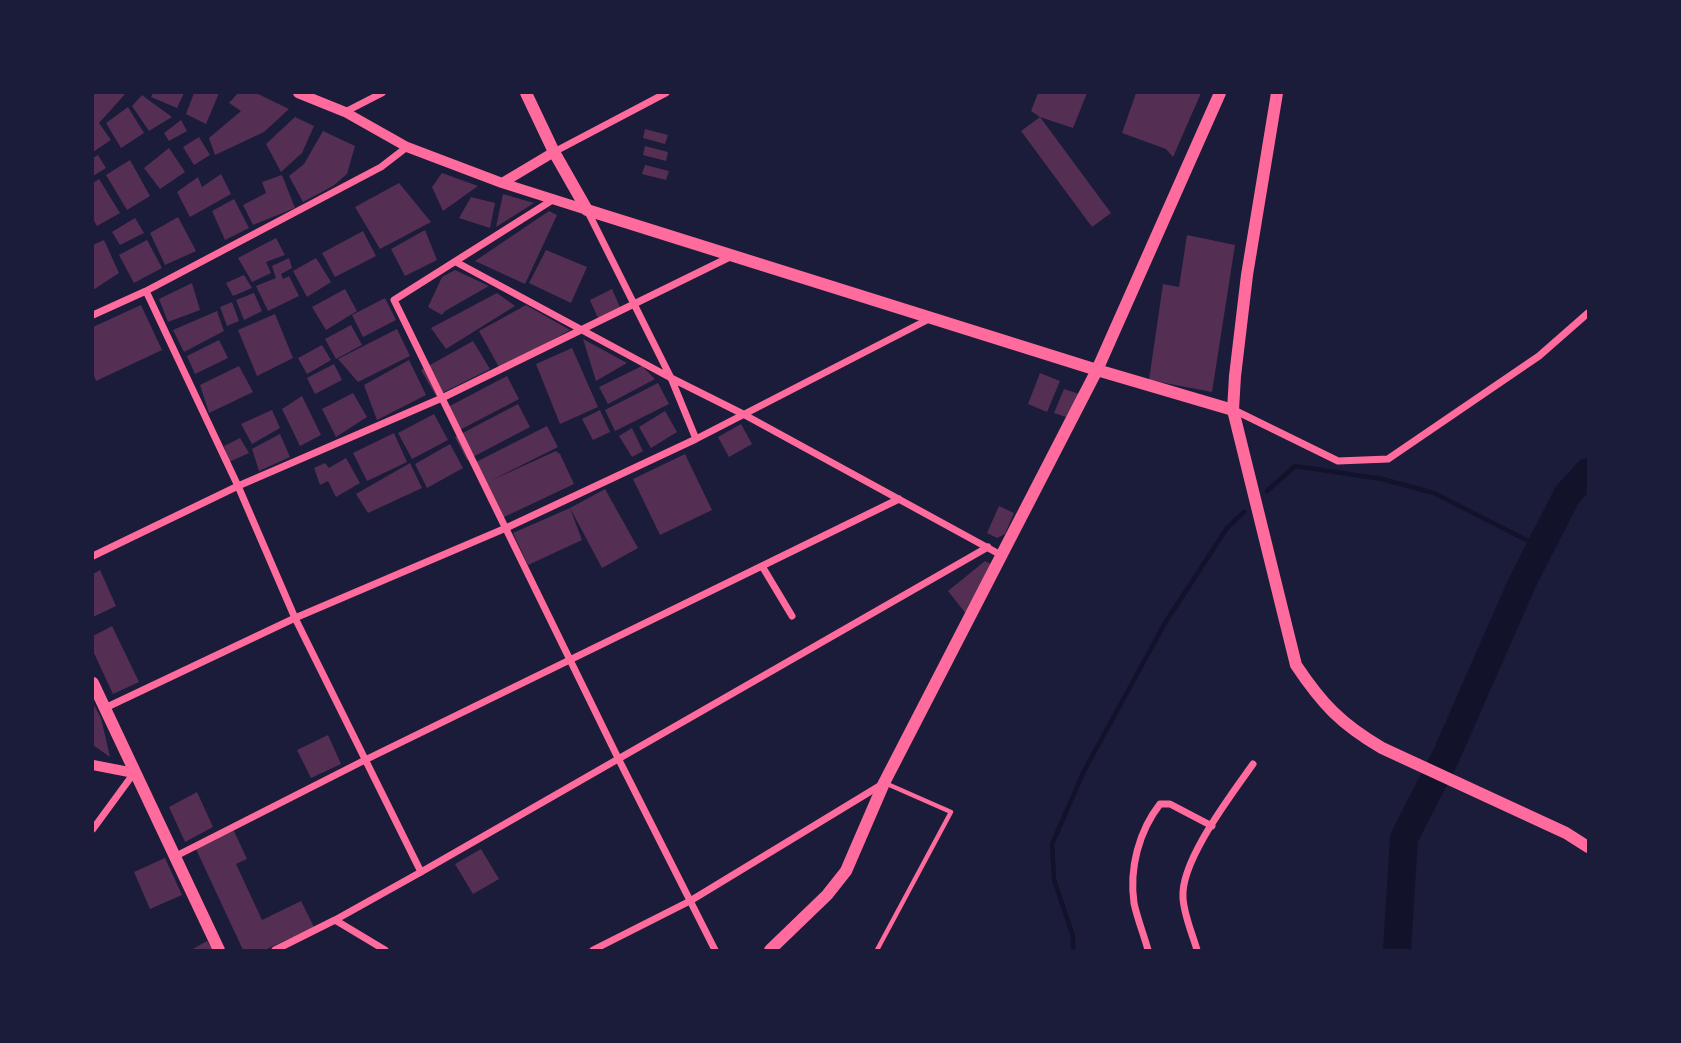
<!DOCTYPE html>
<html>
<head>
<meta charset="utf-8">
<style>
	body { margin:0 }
	#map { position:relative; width:1681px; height:1043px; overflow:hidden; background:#1b1b3a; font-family:Montserrat,sans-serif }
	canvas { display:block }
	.frame { position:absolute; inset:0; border:94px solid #1b1b3a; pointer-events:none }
</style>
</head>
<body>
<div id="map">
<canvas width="1681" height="1043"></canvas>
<div class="frame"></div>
</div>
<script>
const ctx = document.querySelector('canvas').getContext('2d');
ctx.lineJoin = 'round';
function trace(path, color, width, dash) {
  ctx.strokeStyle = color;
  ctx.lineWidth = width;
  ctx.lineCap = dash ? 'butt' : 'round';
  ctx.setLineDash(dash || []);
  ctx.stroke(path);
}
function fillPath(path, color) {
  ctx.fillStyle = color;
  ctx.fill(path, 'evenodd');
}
const stream = new Path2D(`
	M1267,491L1295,466L1382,479L1434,493L1540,547
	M1073,950V936L1054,880L1052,844L1084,771L1165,623L1227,528L1244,512`);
const river = new Path2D(`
	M1397,950L1404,838L1446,756L1522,583L1567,495L1588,472`);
const building = new Path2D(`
	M93,93H126L99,123L111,140L93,152Z
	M153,93H184L177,108L151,97Z
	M194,93H219L206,124L186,114Z
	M238,93H256L289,109L264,132L215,155L209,138L241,111L229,103Z
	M1038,93H1087L1073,128L1040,117L1111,213L1092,227L1021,131L1040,117L1031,111Z
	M1136,93H1201L1173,157L1166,149L1122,133Z
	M142,95L154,104L172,117L149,131L132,106Z
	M128,107L144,133L121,148L106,123Z
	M295,117L314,126L302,153L281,172L266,144Z
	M181,120L187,131L169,141L164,133Z
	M645,129L668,135L665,144L643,138Z
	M323,131L355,146L347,174L333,186L303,202L289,176L304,164Z
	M199,137L210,155L194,165L183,147Z
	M645,146L668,152L666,161L643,155Z
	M169,148L185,172L160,189L144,168Z
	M98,155L106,168L93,176V158Z
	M130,160L150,196L127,210L106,175Z
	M645,165L669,171L666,180L642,174Z
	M442,173L478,186L443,211L432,187Z
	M221,174L231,194L190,217L177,192L198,177L202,187Z
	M282,175L295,208L253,225L243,205L266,193L262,182Z
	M99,179L120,213L97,226L93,219V183Z
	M399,183L431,222L380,249L355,207Z
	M503,194L534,203L496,227Z
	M471,197L495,203L490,228L459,218Z
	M234,199L249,228L225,240L212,211Z
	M549,211L557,215L525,284L475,261Z
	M178,217L196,251L165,265L150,233Z
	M135,218L144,233L120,245L112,232Z
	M425,230L437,260L405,276L391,249Z
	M363,231L376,256L335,277L322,253Z
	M1187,235L1235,245L1212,392L1149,380L1163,284L1179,287Z
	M276,238L285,255L266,262L271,273L252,282L238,258Z
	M104,240L119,273L93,290V245Z
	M147,240L162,268L134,283L119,255Z
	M546,250L587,267L571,303L529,283Z
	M289,258L292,268L281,274L283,279L289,276L299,296L268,311L256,286L276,278L272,266Z
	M316,258L331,282L307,297L293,271Z
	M455,270L489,286L445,311L442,315L428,307L442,277Z
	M244,275L252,288L233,296L226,283Z
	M192,283L200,310L168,322L159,299Z
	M345,289L357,311L326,330L312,307Z
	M612,289L620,307L598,318L590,300Z
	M254,293L262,311L244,320L236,300Z
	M497,293L515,306L446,349L431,328Z
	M385,298L396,320L363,337L352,315Z
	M232,302L239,321L227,326L220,307Z
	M141,305L162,350L96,381L93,373V327Z
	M526,305L570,330L500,369L479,331Z
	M217,311L224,331L184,352L173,330Z
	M275,314L293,358L257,376L238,330Z
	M351,325L362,345L336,359L325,339Z
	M397,329L410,356L358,382L338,359Z
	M583,339L627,363L596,381Z
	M219,340L228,358L195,374L187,356Z
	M473,341L490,369L436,396L421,370Z
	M322,345L331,360L307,374L298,358Z
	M572,348L598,407L560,424L536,364Z
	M409,360L426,395L377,420L364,385Z
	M334,364L342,380L315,394L307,378Z
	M239,366L253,392L209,413L200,385Z
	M642,366L655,379L608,404L599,387Z
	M1040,373L1060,381L1047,412L1028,404Z
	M507,376L519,399L456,432L444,409Z
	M658,383L669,404L615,431L605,410Z
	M1064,389L1079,394L1066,417L1054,413Z
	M353,393L367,417L336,437L322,409Z
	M302,396L321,435L300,446L282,409Z
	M518,404L530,427L467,460L455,437Z
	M272,410L280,428L252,444L241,424Z
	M600,410L610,432L593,440L582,419Z
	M665,411L677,432L651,448L639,427Z
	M434,414L448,440L412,459L398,433Z
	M741,424L752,444L729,457L718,437Z
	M547,426L558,447L490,481L556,451L560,454L574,484L502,518L474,463Z
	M632,428L643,451L632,457L619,436Z
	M394,433L407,462L367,481L353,453Z
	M280,434L290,457L259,471L252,449Z
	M240,438L249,453L229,462L224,446Z
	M450,444L463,468L427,488L415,464Z
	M685,454L712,510L660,535L633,479Z
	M346,458L360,483L336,497L328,481L320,485L314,468L325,463L329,468Z
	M410,463L422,488L368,513L356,494Z
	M605,489L638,548L602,568L570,508Z
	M999,506L1014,513L1005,534L997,538L987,533Z
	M570,508L582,540L528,565L513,533Z
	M985,561L993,565L967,615L948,591Z
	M100,570L116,606L93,617V574Z
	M112,626L139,682L113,694L93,651V636Z
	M93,703L101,718L110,757L93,745Z
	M328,735L341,764L311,778L297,750Z
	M197,792L213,827L185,842L169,807Z
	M233,829L247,859L236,864L262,920L301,901L314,927L265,950H243L195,847Z
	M481,849L499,879L473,894L455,864Z
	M165,858L182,895L150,909L134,872Z
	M207,941L213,950H191Z`);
const service = new Path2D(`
	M877,950L951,812L885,783`);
const minor = new Path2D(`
	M345,112L382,93
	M554,152L666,93
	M554,199L394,300L618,758L715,950
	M587,210L671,378L696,439
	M456,262L671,378L743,414L1001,555
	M146,291L238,486L295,618L421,872
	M93,315L146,291L381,167L407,147
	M1234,410L1338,461L1388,459L1539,356L1588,313
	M93,556L238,486L442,398L732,256
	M762,566L792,616
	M105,708L295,618L506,528L696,439L929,319
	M93,829L134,773
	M176,856L365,760L899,499
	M335,920L385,950
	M275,950L335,920L421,872L988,547
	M593,950L690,901L881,785
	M1148,950C1144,935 1137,918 1134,903C1129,868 1139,831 1160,804H1170L1212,826
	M1197,950C1192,933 1184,915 1183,898C1180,861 1232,794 1253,764`);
const tertiary = new Path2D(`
	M298,93L345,112L407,147L502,183L587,210
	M502,183L554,152
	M93,765L134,773`);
const secondary = new Path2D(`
	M526,93L554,152L587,210L1097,370L1233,410
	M93,683L219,950
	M770,950L827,895L846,871L884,783L1097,370L1220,93`);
const primary = new Path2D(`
	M1277,93L1247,275L1235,376L1233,410L1296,665C1322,704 1341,724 1382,748L1566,833L1588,847`);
trace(stream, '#12122b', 4.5);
trace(river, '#12122b', 28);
fillPath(building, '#542f53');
trace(service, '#ff6b9d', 4.5);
trace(minor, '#ff6b9d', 7);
trace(tertiary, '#ff6b9d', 10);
trace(secondary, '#ff6b9d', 12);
trace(primary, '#ff6b9d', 12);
</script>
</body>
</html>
